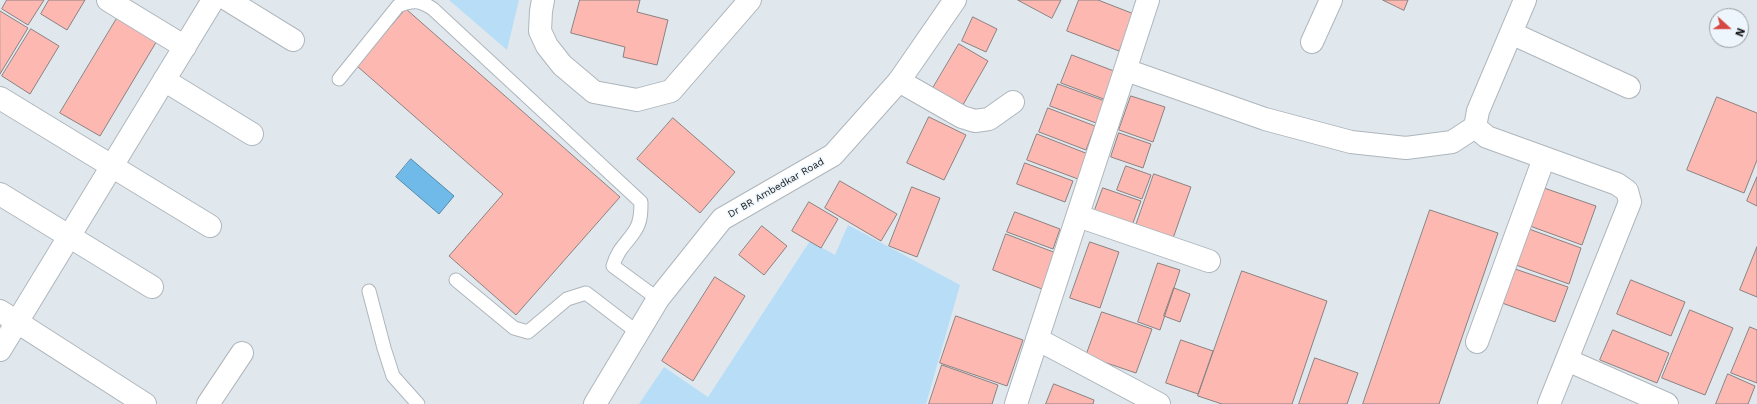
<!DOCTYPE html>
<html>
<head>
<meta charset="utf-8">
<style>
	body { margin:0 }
	#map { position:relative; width:1757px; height:404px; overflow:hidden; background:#e0e8ee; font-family:"Work Sans",sans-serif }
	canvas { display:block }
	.north { position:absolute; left:1709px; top:8px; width:40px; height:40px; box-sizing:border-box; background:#edf6fc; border:1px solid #979da2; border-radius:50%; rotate:111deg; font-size:11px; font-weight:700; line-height:16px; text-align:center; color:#15181a }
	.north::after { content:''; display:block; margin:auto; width:14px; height:18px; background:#d64743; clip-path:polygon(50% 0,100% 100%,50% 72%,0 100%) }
</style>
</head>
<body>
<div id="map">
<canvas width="1757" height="404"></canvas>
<div class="north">N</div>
</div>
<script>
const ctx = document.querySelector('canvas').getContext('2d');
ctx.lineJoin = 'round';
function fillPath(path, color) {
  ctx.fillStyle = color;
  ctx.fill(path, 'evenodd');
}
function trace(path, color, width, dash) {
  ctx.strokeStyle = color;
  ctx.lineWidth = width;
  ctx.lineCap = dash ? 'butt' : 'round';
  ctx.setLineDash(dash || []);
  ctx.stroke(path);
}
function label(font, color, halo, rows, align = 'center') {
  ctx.font = font + ' "Work Sans",sans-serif';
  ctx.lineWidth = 3;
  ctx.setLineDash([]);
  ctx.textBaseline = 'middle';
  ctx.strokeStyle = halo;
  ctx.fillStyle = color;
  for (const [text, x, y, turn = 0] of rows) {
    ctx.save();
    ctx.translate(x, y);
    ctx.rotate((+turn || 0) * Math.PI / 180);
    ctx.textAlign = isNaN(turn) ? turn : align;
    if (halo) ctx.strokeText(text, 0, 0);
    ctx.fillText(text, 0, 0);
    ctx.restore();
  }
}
const green = new Path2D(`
	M449,0H519L507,50Z
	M848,225L960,285L926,404H639L664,367L708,397L810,241L835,255Z`);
const water = new Path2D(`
	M411,159L454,196L439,214L396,177Z`);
const building = new Path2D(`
	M7,0H44L28,25L2,9Z
	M49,0H85L67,30L41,14Z
	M580,0H640L637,12L668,20L657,65L623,57L625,47L571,33Z
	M1018,0H1061L1052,18Z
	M1079,0H1098L1134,14L1119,51L1067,31Z
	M1383,0H1408L1404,10Z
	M406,9L620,197L516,315L449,256L503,194L357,66Z
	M0,11L28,28L0,74Z
	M119,15L158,39L100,136L60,113Z
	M973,17L997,29L986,52L962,41Z
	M31,29L59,46L30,94L2,76Z
	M959,44L988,61L960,110L930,93Z
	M1072,55L1119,73L1109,101L1061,83Z
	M1058,84L1105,101L1096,123L1050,106Z
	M1131,96L1165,107L1153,142L1119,130Z
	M1717,97L1757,113V160L1744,193L1687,170Z
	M1048,108L1095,126L1086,150L1039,132Z
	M929,117L966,135L944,180L907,163Z
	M673,118L735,172L700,213L637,159Z
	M1119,133L1151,144L1143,168L1111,157Z
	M1037,134L1088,154L1078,179L1027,160Z
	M1025,163L1073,181L1065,202L1017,184Z
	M1126,166L1151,175L1142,199L1117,190Z
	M1154,174L1191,187L1171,244L1134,231Z
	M1757,177V206L1747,201Z
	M840,181L897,214L881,241L825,208Z
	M912,187L940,198L917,257L889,246Z
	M1103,188L1141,201L1130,231L1092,218Z
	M1544,188L1596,206L1582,245L1530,226Z
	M809,202L838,219L821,248L792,231Z
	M1430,210L1498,233L1439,404H1363Z
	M1015,212L1060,229L1053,249L1007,232Z
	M762,226L787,246L764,275L739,255Z
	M1529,229L1581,248L1569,284L1516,265Z
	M1006,234L1056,253L1042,289L993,270Z
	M1090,242L1119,252L1100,308L1070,298Z
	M1757,247V297L1740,290Z
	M1158,263L1180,270L1160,330L1138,322Z
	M1515,269L1568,287L1555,322L1502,303Z
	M1242,271L1327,301L1292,404H1222L1198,396Z
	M715,277L745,296L693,381L662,361Z
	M1631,280L1685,302L1671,336L1617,314Z
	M1174,288L1190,294L1180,322L1164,316Z
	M1690,310L1733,328L1705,395L1662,378Z
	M1102,312L1152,329L1136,373L1086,356Z
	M956,316L1023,340L1007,386L940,363Z
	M1750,327L1757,330V383L1731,373Z
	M1613,330L1669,353L1657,383L1600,360Z
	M1181,340L1213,351L1198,394L1166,383Z
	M1315,358L1358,373L1347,404H1299Z
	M942,365L998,385L992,404H929Z
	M1728,374L1755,386L1748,404H1716Z
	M1054,384L1094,400L1093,404H1046Z`);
const service = new Path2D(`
	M339,79L398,6C412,0 420,0 433,9L641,202C641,211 641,221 636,229C627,244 618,248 613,266L658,299
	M456,280L514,328L528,332L567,299L586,293L637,332
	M369,291L384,348L393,376L418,404`);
const minor = new Path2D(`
	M108,0L185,47
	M228,0L293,40
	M543,0L541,11L540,31L547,46L562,65L594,92L637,100L671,91L750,0
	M1525,0L1478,111L1475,127L1487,137L1617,184L1627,191L1630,202L1549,404
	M1511,33L1629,87
	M1312,42L1331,0
	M1126,70L1265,119L1351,142L1406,148L1452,142L1475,127
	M164,80L252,134
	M899,81L962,117L975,121L989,119L1013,102
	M0,98L210,226
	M0,194L152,287
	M1078,216L1209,261
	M0,311L145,404
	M1037,339L1159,404
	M1477,342L1544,158
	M0,350L213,0
	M1567,360L1667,404
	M208,404L242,353
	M1016,404L1148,0`);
const secondary = new Path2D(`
	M595,404L658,299L722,219L833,155L899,81L955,0`);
const streetNames = [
	["Dr BR Ambedkar Road",776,188,-30]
];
fillPath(green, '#b8ddf6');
fillPath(water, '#6fbae9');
trace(water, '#5489ab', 1);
fillPath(building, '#fdb8b1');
trace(building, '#8b8180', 1);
trace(service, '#aeb6bc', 15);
trace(minor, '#aeb6bc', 24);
trace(secondary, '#aeb6bc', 24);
trace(service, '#fff', 13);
trace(minor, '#fff', 22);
trace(secondary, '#fff', 22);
label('10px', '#15181a', '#edf6fc', streetNames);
</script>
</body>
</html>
